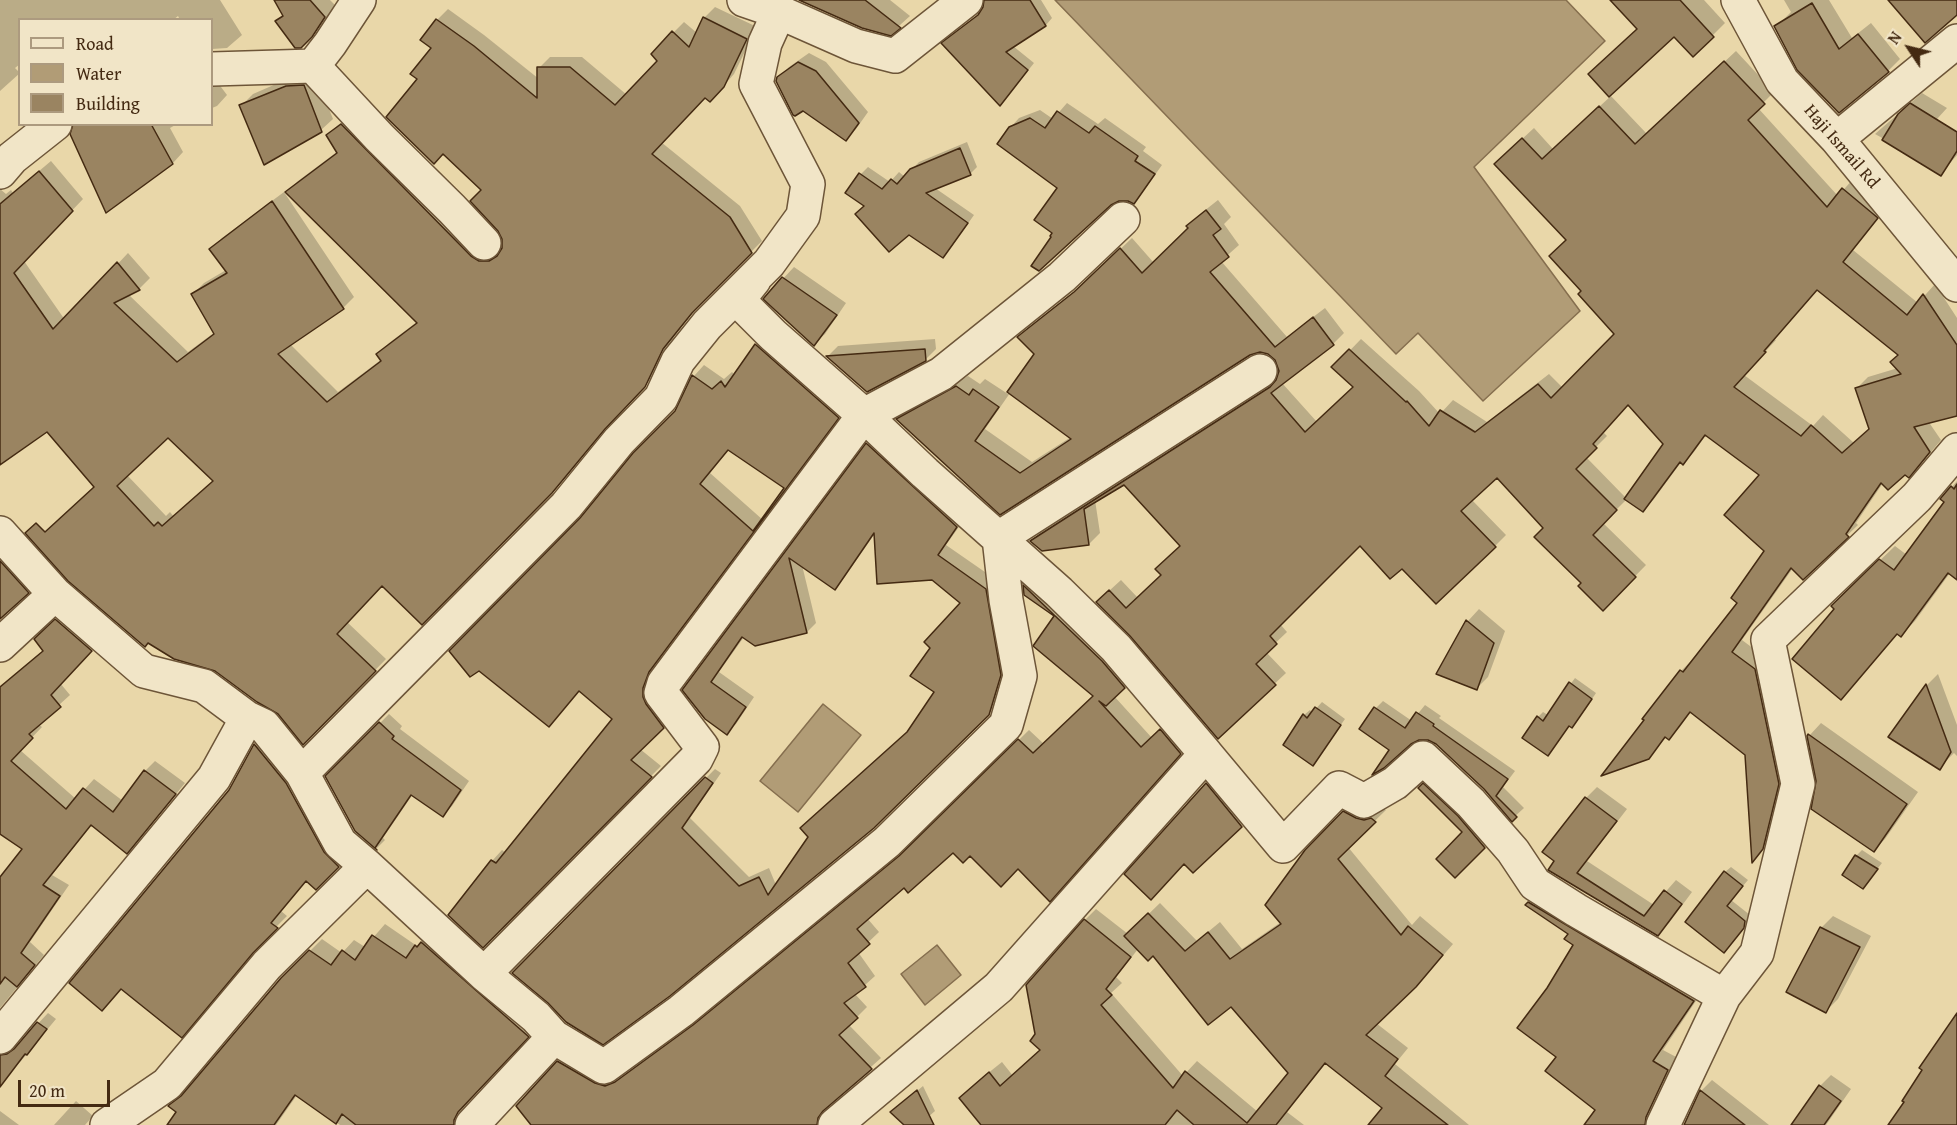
<!DOCTYPE html>
<html>
<head>
<meta charset="utf-8">
<style>
	body { margin:0 }
	#map { position:relative; width:1957px; height:1125px; overflow:hidden; background:#e9d7a9; font-family:"Gentium Book Plus",serif }
	canvas { display:block }
	.legend { position:absolute; left:18px; top:18px; width:195px; height:108px; box-sizing:border-box; background:#f1e5c7; border:2px solid #ac9a7f; margin:0; padding:8px 10px; list-style:none; font-size:18px; color:#442a12 }
	.legend li { display:flex; align-items:center; gap:12px; height:30px }
	.legend b { width:30px; border:2px solid #ac9a7f }
	.north { position:absolute; left:1879px; top:18px; width:60px; height:60px; -webkit-text-stroke:4px #f1e5c7; paint-order:stroke; rotate:305deg; font-size:16px; font-weight:700; line-height:24px; text-align:center; color:#442a12 }
	.north::after { content:''; display:block; margin:auto; width:21px; height:27px; background:#442a12; clip-path:polygon(50% 0,100% 100%,50% 72%,0 100%) }
	.scale { position:absolute; left:18px; top:1080px; width:92px; height:27px; box-sizing:border-box; border:3px solid #442a12; border-top:0; padding-left:8px; font-size:18px; line-height:21px; white-space:nowrap; color:#442a12; -webkit-text-stroke:4px #f1e5c7; paint-order:stroke }
</style>
</head>
<body>
<div id="map">
<canvas width="1957" height="1125"></canvas>
<ul class="legend">
<li><b style="height:8px;background:#f1e5c7"></b>Road</li>
<li><b style="height:16px;background:#b19c76"></b>Water</li>
<li><b style="height:16px;background:#9a8461"></b>Building</li>
</ul>
<div class="north">N</div>
<div class="scale">20 m</div>
</div>
<script>
const ctx = document.querySelector('canvas').getContext('2d');
ctx.lineJoin = 'round';
function fillPath(path, color) {
  ctx.fillStyle = color;
  ctx.fill(path, 'evenodd');
}
function trace(path, color, width, dash) {
  ctx.strokeStyle = color;
  ctx.lineWidth = width;
  ctx.lineCap = dash ? 'butt' : 'round';
  ctx.setLineDash(dash || []);
  ctx.stroke(path);
}
function label(font, color, halo, rows, align = 'center') {
  ctx.font = font + ' "Gentium Book Plus",serif';
  ctx.lineWidth = 4.5;
  ctx.setLineDash([]);
  ctx.textBaseline = 'middle';
  ctx.strokeStyle = halo;
  ctx.fillStyle = color;
  for (const [text, x, y, turn = 0] of rows) {
    ctx.save();
    ctx.translate(x, y);
    ctx.rotate((+turn || 0) * Math.PI / 180);
    ctx.textAlign = isNaN(turn) ? turn : align;
    if (halo) ctx.strokeText(text, 0, 0);
    ctx.fillText(text, 0, 0);
    ctx.restore();
  }
}
const water = new Path2D(`
	M1055,0H1566L1605,41L1474,167L1580,311L1483,401L1418,333L1396,354Z
	M823,704L861,735L798,812L760,781Z
	M937,945L961,975L925,1005L901,974Z`);
const shadow = new Path2D(`
	M0,0H220L242,35L227,48L212,49V20H180L178,16L173,20H20V64L15,68L20,73L0,91Z
	M276,0H330L335,5L323,24L300,46L277,21L284,15Z
	M803,0H890L910,16L890,34Z
	M986,0H1041L1052,18L1046,25L1013,46L1034,63L1007,97L950,37L981,12Z
	M1612,0H1704L1725,23L1693,55L1674,35L1610,95L1647,134L1736,51L1774,92L1758,108L1838,196L1854,178L1888,206L1853,250L1918,303L1935,284L1957,318V372L1926,418L1941,440L1920,465L1883,483L1856,523L1858,525L1803,578L1793,568L1742,640L1766,658L1789,772L1774,836L1753,859L1747,754L1691,711L1680,727L1669,738L1667,736L1648,758L1681,671L1692,660L1739,603L1766,551L1761,475L1706,435L1694,452L1683,463L1682,461L1654,499L1643,510L1627,499L1603,523L1646,565L1603,609L1545,528L1497,476L1471,499L1506,535L1495,546L1402,567L1360,543L1280,624L1287,632L1266,652L1286,673L1218,737L1109,591L1121,580L1138,598L1163,575L1182,545L1124,483L1095,500L1100,533L1089,544L1032,541L1042,530L1278,379L1280,371L1277,361L1270,353L1260,351L1249,354L1001,513L898,419L909,409L968,376L980,384L985,379L1008,394L1036,354L1019,337L1030,326L1087,281L1132,238L1154,263L1190,228L1188,226L1199,215L1218,200L1231,217L1224,224L1239,245L1221,261L1287,337L1325,308L1344,333L1333,344L1282,383L1317,422L1355,387L1334,367L1361,339L1419,391L1440,414L1453,400L1487,422L1549,374L1563,388L1616,334L1583,291L1567,240L1507,153L1534,128L1553,149L1611,96L1590,74L1638,29ZM1818,288L1899,355L1898,368L1868,377L1857,388L1871,428L1854,443L1823,415L1813,426L1744,375L1776,340L1773,339ZM1010,393L1071,437L1032,462L985,429ZM1628,404L1665,444L1626,498L1586,457L1607,436L1603,432Z
	M1784,0H1829L1852,38L1871,23L1900,59L1888,71L1776,27L1791,12Z
	M715,7L757,27L734,74L720,90L705,96L661,142L740,206L762,241L703,300L674,337L656,374L615,416L563,481L422,623L382,584L347,622L386,659L304,743L48,430L0,463V189L6,194L11,190L13,193L51,161L83,199L24,261L65,320L128,253L150,278L139,289L128,294L188,352L215,332L193,294L204,283L226,270L211,249L222,238L284,192L354,297L343,308L290,344L338,392L382,359L378,354L389,343L418,321L287,192L298,181L338,151L327,135L338,125L353,114L489,250L500,251L503,249L504,238L483,190L419,79L433,47L437,20L448,9L484,35L539,79V68L550,57H582L627,95L660,61L674,32L684,22L697,33L704,18ZM168,436L215,481L174,517L170,512L166,516L127,475Z
	M809,53L826,62L868,112L856,129L846,139L778,77L789,67Z
	M299,74H315L333,119L321,130L264,163L241,106L253,94Z
	M212,75L227,95L217,106L212,108Z
	M1922,93L1947,108L1937,119L1927,123L1957,140V155L1941,174L1885,140L1882,141L1884,139L1875,134Z
	M1067,103L1098,124L1105,118L1146,147L1143,151L1162,165L1142,193L1134,202L1128,199H1119L1053,236L1059,188L1010,128L1019,118L1040,110L1053,119Z
	M74,124H177L170,128L183,152L173,163L107,211Z
	M967,142L977,167L970,174L935,188L974,215L950,249L943,256L866,205L861,174L868,167L890,182L899,172L905,177L919,162Z
	M794,267L846,303L825,334L814,344L765,298Z
	M767,334L848,406L659,660L653,676L674,717L640,749L661,766L483,946L492,861L502,850L506,853L614,718L580,690L549,725L582,519L676,412L694,376L704,365L724,379L732,372L735,375L756,345ZM729,449L786,487L763,520L710,473Z
	M935,339L936,349L925,360L828,356L838,346Z
	M877,435L966,517L946,545L995,579L1010,665L998,704L873,827L669,995L549,1002L514,972L715,769L721,773L690,818L749,877L769,868L776,885L910,730L936,692L963,603L876,532L844,578L834,588L802,565L816,623L807,632L744,637L719,672L754,697L736,724L726,733L684,690L868,444Z
	M1957,481V568L1950,573L1915,621L1901,635L1898,633L1841,698L1836,609L1847,592L1895,546L1907,555L1946,501L1942,499Z
	M0,539L38,581L0,617Z
	M1035,576L1135,677L1114,696L1152,738L1171,720L1190,742L1060,889L1018,867L970,853L953,851L904,886L867,918L879,932L858,952L875,976L855,994L867,1007L849,1025L881,1058L827,1106V1119L821,1125H533L558,1062L569,1052L617,1076L627,1072L705,1015L911,846L1029,730L1044,744L1095,695L1035,645L1056,615L1026,594L1025,586Z
	M1479,609L1505,631L1488,677L1477,688L1438,674L1468,621Z
	M66,611L101,640L60,683L70,695L38,724L42,727L20,750L76,799L94,779L123,801L145,771L155,761L185,783L137,842L92,824L52,875L69,885L30,942L44,955L0,1008V879L24,849L0,833V687L45,650L46,629Z
	M1938,674L1957,725V756L1954,753L1939,768L1890,736L1927,685Z
	M1575,678L1596,693L1578,720L1572,726L1570,724L1553,748L1538,717L1543,712L1548,715Z
	M1383,701L1412,721L1425,705L1441,716L1439,718L1515,771L1503,787L1524,808L1512,819L1485,788L1437,743L1429,739L1419,738L1392,750L1376,708Z
	M1322,702L1345,719L1313,764L1285,745L1304,715L1310,710L1312,713Z
	M389,714L402,726L400,729L469,781L452,806L443,815L413,794L383,838L385,840L377,848L356,830L327,777Z
	M1821,723L1918,792L1885,839L1873,851L1818,781L1809,736Z
	M266,734L349,855L316,888L307,880L281,911L287,916L263,940L230,791L255,745Z
	M1218,772L1253,814L1193,871L1185,862L1126,874Z
	M1429,779L1490,841L1455,876L1464,832L1420,788Z
	M1597,787L1627,809L1587,861L1654,905L1676,880L1692,892L1669,923L1657,934L1544,852L1586,798Z
	M1355,801L1382,808L1386,810L1348,847L1412,925L1420,916L1453,944L1427,974L1376,1023L1408,1048L1395,1064L1469,1125H1370L1384,1107L1326,1063L1287,1112L1304,1125H1087L1041,1050L1037,1035L1085,920L1096,909L1128,934L1160,903L1197,941L1220,922L1242,949L1281,922L1344,812ZM1138,949L1153,954L1231,1005L1290,1073L1258,1112L1197,1061L1183,1076L1111,993L1122,983L1116,977Z
	M1862,850L1882,863L1863,887L1856,856Z
	M1731,867L1748,880L1731,900L1750,915L1749,921L1724,951L1725,872Z
	M1540,891L1704,989L1663,1050L1678,1058L1659,1125H1586L1597,1110L1558,1056L1548,989L1575,945L1570,934L1527,905Z
	M1833,916L1871,936L1838,999L1826,1011L1821,928Z
	M385,924L417,946L428,935L539,1024L470,1099L465,1109V1119L469,1125H340L297,1095L276,1125H169L178,1112L171,1106L282,979L322,939L342,953L354,940L365,947Z
	M48,1013L56,1019L21,1061L11,1071L0,1063V1043L8,1046L18,1045Z
	M1002,1062L1021,1086L961,1098L972,1086Z
	M1831,1075L1851,1089L1826,1125H1793L1820,1086Z
	M1712,1080L1769,1125H1685L1701,1091Z
	M923,1086L935,1111L919,1125H906L898,1107Z
	M76,1101L93,1116L85,1125H54Z
	M0,1111L19,1125H0Z`);
const building = new Path2D(`
	M274,0H310L325,17L312,37L301,48H295L275,21L283,16Z
	M799,0H865L901,28L891,36L862,28Z
	M984,0H1030L1046,26L1006,52L1028,70L1000,106L941,43L978,15L983,7Z
	M1610,0H1680L1714,37L1693,57L1674,37L1609,97L1588,74L1637,29Z
	M1888,0H1957V15L1925,43Z
	M1812,3L1839,49L1858,34L1889,72L1839,113L1797,70L1774,26Z
	M703,17L747,39L724,87L710,102L705,98L652,154L730,217L752,253L692,313L663,349L645,387L605,429L552,493L422,625L382,586L337,634L376,671L303,745L278,714L257,702L215,671L174,659L148,643L145,647L68,581L25,533L36,523L45,532L94,487L47,432L0,465V204L39,171L73,211L14,273L53,329L117,262L140,290L114,303L177,362L214,334L191,294L227,273L209,249L272,201L344,309L278,354L327,402L381,361L376,354L417,323L285,192L337,153L326,135L341,124L471,256L479,261H489L497,256L502,248V239L498,231L470,201L481,190L443,154L434,164L386,117L417,79L410,74L431,48L420,40L436,19L474,46L537,98V67H570L615,105L657,61L651,54L672,31L689,47ZM168,438L213,481L162,526L158,522L154,526L117,486Z
	M1724,61L1765,104L1748,120L1827,207L1842,188L1878,218L1843,262L1907,315L1923,294L1957,345V416L1914,427L1930,452L1909,478L1905,475L1888,490L1881,483L1846,534L1849,537L1803,580L1791,568L1732,652L1755,669L1779,784L1763,849L1752,863L1745,755L1690,712L1669,740L1665,737L1649,759L1601,776L1644,720L1642,719L1680,670L1683,672L1737,603L1731,598L1764,551L1724,515L1759,475L1705,435L1683,465L1680,462L1643,512L1624,499L1663,444L1628,405L1593,444L1597,448L1576,469L1617,510L1593,535L1636,577L1603,611L1578,586L1581,583L1534,537L1543,528L1497,478L1461,511L1496,547L1436,604L1402,569L1390,579L1360,546L1270,636L1277,644L1256,664L1276,685L1218,739L1130,636L1096,602L1109,590L1126,608L1161,575L1155,569L1180,546L1124,485L1084,509L1089,545L1042,551L1030,541L1270,387L1276,380L1279,371L1275,360L1268,354L1260,352L1250,355L1000,515L896,419L956,386L969,395L973,389L999,407L975,441L1020,473L1071,439L1007,392L1034,354L1017,337L1074,292L1120,248L1142,273L1188,228L1186,226L1206,210L1221,229L1213,235L1229,257L1210,272L1275,347L1313,317L1334,345L1271,393L1305,432L1353,387L1331,367L1349,349L1406,402L1407,401L1429,426L1440,410L1475,432L1538,384L1551,398L1614,334L1578,294L1581,291L1549,256L1566,240L1494,164L1522,138L1542,159L1599,106L1635,144ZM1817,290L1898,355L1890,362L1901,374L1855,388L1869,429L1842,453L1811,425L1801,436L1734,387L1766,352L1764,351Z
	M798,62L816,71L859,123L846,141L803,111L795,116L793,115L776,81L777,77Z
	M304,85L322,132L264,165L239,105L286,86Z
	M1910,103L1957,132V151L1941,176L1882,140L1898,114Z
	M1057,111L1089,133L1095,126L1138,156L1135,161L1155,174L1134,204L1128,201H1119L1111,205L1039,271L1031,266L1051,237L1050,236L1052,233L1034,220L1057,188L997,144L1009,127L1030,118L1045,128Z
	M73,124H151L173,164L106,213L70,134Z
	M960,148L971,175L926,193L968,223L943,258L909,235L889,252L855,214L864,206L845,193L859,173L882,189L891,179L897,184L910,169Z
	M782,277L837,315L814,346L763,299Z
	M755,344L839,418L649,672L643,688V697L646,704L664,728L631,760L652,777L483,948L448,915L491,860L496,863L612,719L579,691L549,727L479,671L470,677L449,651L580,518L633,453L675,411L692,375L712,389L721,381L725,387ZM728,450L784,488L753,531L700,484Z
	M925,349L926,361L867,392L826,356Z
	M866,443L957,527L938,555L986,589L1001,675L989,715L874,828L670,996L603,1045L566,1022L548,1003L512,973L705,777L713,783L682,828L739,886L759,877L768,895L808,837L800,828L907,732L934,692L910,676L930,648L924,642L960,603L932,580L877,584L874,533L835,590L789,558L807,633L755,646L742,637L711,682L746,707L727,735L705,719L682,690Z
	M1957,484V580L1948,573L1901,637L1897,634L1841,700L1792,659L1834,609L1831,606L1879,559L1894,570L1944,502L1940,499L1951,486L1954,489Z
	M0,561L29,593L0,619Z
	M1023,585L1102,661L1125,688L1106,706L1099,701L1141,747L1160,729L1181,754L1050,902L1018,869L1001,887L970,856L963,863L953,853L908,893L904,888L857,929L870,944L848,963L866,987L844,1003L858,1018L839,1035L872,1069L823,1111L818,1118L817,1125H531L516,1106L557,1061L595,1083L605,1086L615,1082L693,1025L899,856L1018,739L1033,753L1093,696L1033,646L1054,616L1024,595Z
	M55,619L92,651L51,695L61,707L29,734L33,738L11,761L66,809L83,788L113,812L144,770L176,794L127,854L91,825L43,885L60,896L21,953L35,965L17,987L5,977L0,984V877L22,849L0,834V687L43,651L34,639Z
	M1466,620L1494,643L1477,690L1436,674Z
	M1569,682L1592,699L1572,728L1569,726L1548,756L1522,738L1537,716L1543,721Z
	M1926,684L1951,752L1940,770L1888,737Z
	M1315,707L1341,725L1313,766L1283,745L1303,714L1307,718Z
	M1374,707L1405,728L1416,712L1434,724L1433,726L1508,779L1496,796L1517,817L1512,822L1484,789L1436,744L1428,740H1419L1411,744L1384,768L1372,775L1389,750L1359,729Z
	M379,722L394,736L392,739L461,790L443,817L411,795L375,848L377,850L355,831L325,776Z
	M1808,734L1907,804L1874,852L1811,809L1816,781L1807,736Z
	M254,744L286,783L324,852L339,867L316,890L306,881L271,923L278,928L253,953L182,1038L121,989L102,1011L69,983L229,790Z
	M1206,783L1242,827L1193,873L1184,864L1151,900L1124,874Z
	M1423,783L1458,816L1485,848L1455,878L1436,859L1462,832L1418,788Z
	M1585,797L1617,821L1577,873L1644,916L1664,890L1682,904L1658,936L1548,870L1554,861L1542,852Z
	M1343,811L1356,818L1364,820L1371,818L1376,822L1338,859L1401,935L1408,926L1443,955L1416,987L1366,1035L1398,1059L1385,1076L1448,1125H1368L1382,1108L1325,1063L1276,1125H1194L1177,1110L1165,1125H981L959,1098L989,1072L1000,1086L1040,1050L1030,1041L1035,1034L1026,985L1084,919L1131,957L1106,989L1112,995L1101,1005L1173,1088L1185,1071L1247,1123L1288,1073L1231,1007L1208,1025L1153,956L1148,961L1124,936L1148,913L1185,951L1208,932L1230,959L1281,924L1265,905L1305,850Z
	M1855,855L1878,869L1863,889L1842,875Z
	M1724,871L1743,886L1727,906L1745,921L1744,928L1724,953L1685,922Z
	M1528,902L1694,1001L1653,1061L1668,1070L1646,1117L1645,1125H1584L1595,1110L1545,1071L1556,1057L1517,1028L1547,988L1573,945L1564,939L1568,934L1525,905Z
	M1820,927L1860,947L1826,1013L1786,992Z
	M372,935L406,958L415,945L417,947L421,942L529,1037L458,1112L454,1120V1125H356L342,1114L336,1124L295,1095L274,1125H167L176,1112L168,1106L169,1105L181,1096L281,978L309,950L331,965L342,950L355,960Z
	M1957,1013V1125H1888L1904,1102L1902,1101L1922,1070L1919,1068Z
	M37,1022L47,1029L27,1055L25,1054L0,1087V1055L7,1054L14,1049Z
	M1819,1085L1841,1101L1824,1125H1791Z
	M917,1090L934,1125H904L890,1112Z
	M1700,1090L1745,1125H1684Z`);
const street = new Path2D(`
	M744,0L779,12L856,46L895,56L966,0
	M1738,0L1782,81L1837,139L1957,285
	M313,66L379,137L452,209L484,243
	M212,69L313,66L330,44L359,0
	M1837,139L1957,41
	M0,172L12,158L55,124
	M754,280L738,300L773,335L864,415L925,473L1059,592L1116,648L1206,754
	M0,533L55,594L144,671L204,686L247,718L264,726L302,773L340,843L367,866L484,974L536,1017L554,1037L472,1125
	M0,645L55,594
	M302,773L566,506L619,441L661,398L678,361L707,325L769,263L803,216L808,184L756,84L765,43L779,12
	M484,974L696,759L702,747L661,693L664,683L864,415L941,374L1062,277L1123,219
	M0,1037L214,778L247,718
	M554,1037L604,1067L681,1011L887,842L1006,725L1020,676L1006,600L999,538L1260,371
	M107,1125L167,1084L267,965L367,866
	M835,1125L999,987L1206,754L1283,846L1339,788L1364,801L1395,783L1423,758L1471,803L1513,851L1535,884L1576,910L1724,996
	M1663,1125L1724,996L1757,953L1798,784L1768,640L1917,497L1957,450`);
const streetNames = [
	["Haji Ismail Rd",1841,147,49]
];
fillPath(water, '#b19c76');
trace(water, '#856e4e', 1.5);
fillPath(shadow, '#0003');
fillPath(building, '#9a8461');
trace(building, '#442a12', 1.5);
trace(street, '#6d5538', 36);
trace(street, '#f1e5c7', 33);
label('18px', '#442a12', '#f1e5c7', streetNames);
</script>
</body>
</html>
